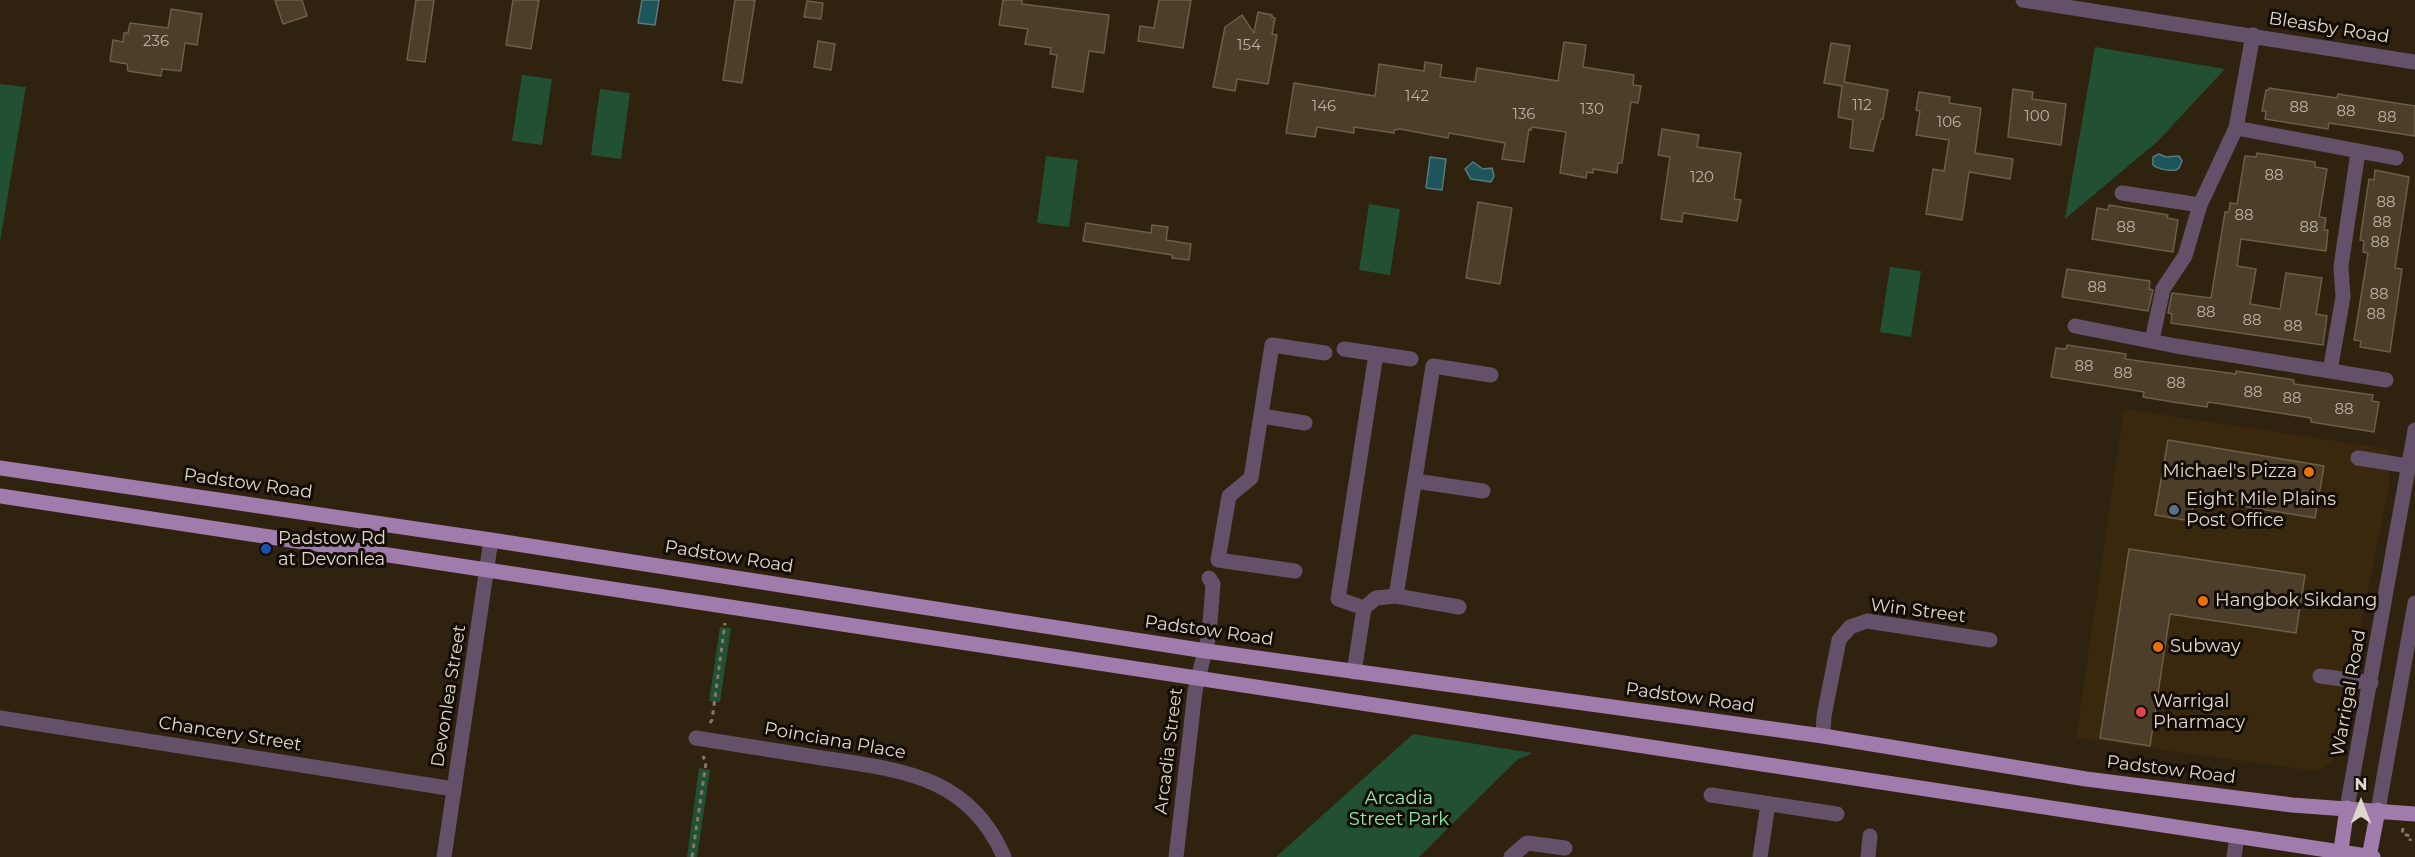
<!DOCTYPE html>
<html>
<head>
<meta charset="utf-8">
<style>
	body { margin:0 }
	#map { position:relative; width:2415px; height:857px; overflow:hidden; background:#2f220e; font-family:Montserrat,sans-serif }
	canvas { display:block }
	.north { position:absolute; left:2331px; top:773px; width:60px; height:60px; -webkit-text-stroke:4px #120c05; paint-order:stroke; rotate:0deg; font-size:16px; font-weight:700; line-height:24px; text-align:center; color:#e0d7cb }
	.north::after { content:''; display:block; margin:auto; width:21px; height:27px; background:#e0d7cb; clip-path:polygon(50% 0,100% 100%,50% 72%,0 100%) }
</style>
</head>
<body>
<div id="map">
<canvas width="2415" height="857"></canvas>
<div class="north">N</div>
</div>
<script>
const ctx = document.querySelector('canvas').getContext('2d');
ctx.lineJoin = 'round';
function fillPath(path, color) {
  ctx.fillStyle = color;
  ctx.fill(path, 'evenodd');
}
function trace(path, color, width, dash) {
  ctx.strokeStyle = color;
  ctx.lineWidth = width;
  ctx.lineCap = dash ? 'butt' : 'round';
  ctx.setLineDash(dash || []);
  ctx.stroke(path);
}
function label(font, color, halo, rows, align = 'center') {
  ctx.font = font + ' Montserrat,sans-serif';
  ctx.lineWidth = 6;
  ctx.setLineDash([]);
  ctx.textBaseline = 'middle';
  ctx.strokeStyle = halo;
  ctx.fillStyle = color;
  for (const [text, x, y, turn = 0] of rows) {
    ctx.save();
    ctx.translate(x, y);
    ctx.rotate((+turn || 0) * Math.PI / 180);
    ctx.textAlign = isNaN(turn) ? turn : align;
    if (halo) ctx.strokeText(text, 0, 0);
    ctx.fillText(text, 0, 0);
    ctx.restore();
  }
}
const built = new Path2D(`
	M2124,409L2389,449V487L2335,755L2330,763L2323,769L2308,770L2076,738Z`);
const green = new Path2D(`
	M2095,47L2225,69L2157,142L2065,219Z
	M522,75L552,79L542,145L512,141Z
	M0,84L26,87L0,242Z
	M600,89L630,93L621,159L591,155Z
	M1046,156L1078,160L1069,227L1037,223Z
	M1369,204L1400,209L1390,275L1359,270Z
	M1890,267L1921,271L1911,337L1880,332Z
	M720,627L731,628L720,702L709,701Z
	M1413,734L1533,753L1517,760L1419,857H1276Z
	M699,768L710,770L697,857H687Z`);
const water = new Path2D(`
	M642,0H659L655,25L638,23Z
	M2159,154L2166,157L2179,156L2182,161L2179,168C2174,173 2158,169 2153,165V157Z
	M1430,157L1446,159L1442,190L1426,188Z
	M1473,162L1483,169L1492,168L1494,176L1491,182L1471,179L1465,169Z`);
const building = new Path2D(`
	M275,0H302L307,16L283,24Z
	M416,0H434L425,62L407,60Z
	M513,0H539L531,49L506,45Z
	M735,0H755L742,83L723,80Z
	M1003,0H1022V4L1109,15L1104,53L1089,51L1083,92L1052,87L1057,55L1050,54L1051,48L1025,44L1028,29L999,25Z
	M1159,0H1191L1183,48L1138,41L1140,26L1154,28Z
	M807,1L823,3L821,19L804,17Z
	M171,9L202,14L197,45L185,43L181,71L162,69L161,76L128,71L127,64L110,61L113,40L123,42L124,33H128L130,23L168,28Z
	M1258,12L1272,15V17L1275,18L1272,34L1277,35L1268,84L1237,79L1235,91L1213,87L1225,27L1242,15L1254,33Z
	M818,41L835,44L831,70L814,67Z
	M1564,42L1586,45L1583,67L1634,75L1633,85L1641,86L1638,103L1631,102L1622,163H1618L1617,173L1593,169V173L1587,172L1586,178L1560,173L1566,132L1532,127L1531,130L1529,129L1524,162L1502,159L1505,143L1449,133L1448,138L1400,129L1394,130V133L1354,127V133L1317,127L1315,137L1286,133L1294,83L1375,96L1379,64L1424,71L1425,62L1442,65L1440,77L1475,82L1477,68L1558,81Z
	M1831,43L1850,46L1844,82L1888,90L1883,119H1881L1873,151L1850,148L1853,120L1838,117L1842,86L1824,83Z
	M2269,88L2337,98L2338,94L2415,106V136L2329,123L2328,129L2265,119L2266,111H2262L2266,90H2269Z
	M2013,89L2033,92L2032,99L2066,104L2061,145L2008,137Z
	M1919,92L1950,97L1949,103L1981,108L1975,153L2013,159L2010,179L1969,172L1962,220L1926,214L1933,169L1944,171L1949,140L1916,135L1920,111L1916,110Z
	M1662,129L1699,135L1697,147L1741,153L1734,199L1741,200L1737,221L1683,213L1682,222L1661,219L1670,157L1658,155Z
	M2257,153L2315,162V167L2327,169L2319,217L2326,218L2324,230H2328L2326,251L2241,239L2237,266L2256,269L2250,304L2280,309L2286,273L2322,278L2316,314L2327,316L2323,345L2171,323L2172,314L2168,313L2172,293L2211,298L2225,212H2229L2230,203L2237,204L2245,156L2256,157Z
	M2375,170L2409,177L2395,268L2402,269L2390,352L2360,347L2361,341L2354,340L2368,253L2363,252L2364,241L2360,240L2369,179L2374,180Z
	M1478,202L1512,208L1500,284L1466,278Z
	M2109,205L2168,215L2167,218L2178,220L2173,252L2092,239L2097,208L2108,210Z
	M1086,223L1151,233L1152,225L1168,227L1166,240L1191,244L1189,260L1172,258V255L1083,241Z
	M2067,269L2150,281L2149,289L2153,290L2148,311L2062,297Z
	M2067,345L2126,354L2125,359L2236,374V371L2294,380V384L2373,395L2372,401L2379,402L2374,432L2311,422V418L2241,407L2208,402L2207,407L2173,402L2143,397L2144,392L2051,377L2056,348L2066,349Z
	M2168,440L2324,466L2315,518L2194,498L2191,521L2155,515Z
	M2129,549L2305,575L2296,633L2170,614L2150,746L2100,738Z`);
const path = new Path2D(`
	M710,723L712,720L725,623
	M2403,828L2402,834L2411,836L2410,841
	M692,857L706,763L703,756`);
const minor = new Path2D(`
	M2023,0L2415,62
	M2236,128L2396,158
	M2122,193L2200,205
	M2075,326L2176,346L2386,380
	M2152,340L2163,289L2185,256L2200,205L2236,128L2253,35
	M1344,349L1411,359
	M2330,371L2343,297L2341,266L2358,152
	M1262,416L1305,423
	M2358,458L2415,467
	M1415,481L1483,491
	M1295,571L1218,560L1229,496L1251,478L1272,345L1325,353
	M1396,596L1459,607
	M1364,608L1376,598L1396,596L1433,366L1491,375
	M1364,608L1338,599L1376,354
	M1354,672L1364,608
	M2320,676L2371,683
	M0,718L454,789
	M1823,736L1824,716L1839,640L1850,627L1867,621L1990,640
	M696,738C738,745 780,751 822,758C900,770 969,775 1004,857
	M1711,795L1837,814
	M2347,808L2415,430
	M2378,810L2415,603
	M444,857L491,540
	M1176,857L1195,691L1209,635L1213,584L1209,578
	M1511,857L1527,843L1565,848
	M1760,857L1768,804
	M1868,857L1870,836
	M2234,857L2237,836`);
const major = new Path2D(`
	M0,468L491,540L1206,651L1823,736L2086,779L2292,805L2415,814
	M0,496L2373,857
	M2340,857L2347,808
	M2369,857L2378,810`);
const markers = [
	[2309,472,6,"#e8710a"],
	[2174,510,6,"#5c6f8a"],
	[266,549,6,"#1a4fb4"],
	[2203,601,6,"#e8710a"],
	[2158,647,6,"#e8710a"],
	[2141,712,6,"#e0444e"]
];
const numberNames = [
	["236",156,42],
	["154",1249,46],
	["142",1417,97],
	["112",1862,106],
	["146",1324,107],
	["88",2299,108],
	["130",1592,110],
	["88",2346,112],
	["136",1524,115],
	["100",2037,117],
	["88",2387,118],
	["106",1949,123],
	["88",2274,176],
	["120",1702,178],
	["88",2386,203],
	["88",2244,216],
	["88",2382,223],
	["88",2126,228],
	["88",2309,228],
	["88",2380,243],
	["88",2097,288],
	["88",2379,295],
	["88",2206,313],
	["88",2376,315],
	["88",2252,321],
	["88",2293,327],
	["88",2084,367],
	["88",2123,374],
	["88",2176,384],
	["88",2253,393],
	["88",2292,399],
	["88",2344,410]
];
const streetNames = [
	["Bleasby Road",2329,28,9],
	["Padstow Road",248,484,8],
	["Padstow Road",729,557,9],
	["Win Street",1918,611,7],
	["Padstow Road",1209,631,8],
	["Warrigal Road",2349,693,-80],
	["Devonlea Street",449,696,-81],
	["Padstow Road",1690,698,8],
	["Chancery Street",230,734,9],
	["Poinciana Place",835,741,10],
	["Arcadia Street",1169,751,-83],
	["Padstow Road",2171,770,7]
];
const poiNames = [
	["Michael's Pizza",2297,472,"right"],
	["Eight Mile Plains",2186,500],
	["Post Office",2186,521],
	["Padstow Rd",278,539],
	["at Devonlea",278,560],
	["Hangbok Sikdang",2215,601],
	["Subway",2170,647],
	["Warrigal",2153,702],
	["Pharmacy",2153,723]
];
const parkNames = [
	["Arcadia",1399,799],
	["Street Park",1399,820]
];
fillPath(built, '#39280e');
fillPath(green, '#225032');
fillPath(water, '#1e545b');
trace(water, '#587b7d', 1.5);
fillPath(building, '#4d3e2a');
trace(building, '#6d5e48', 1.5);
trace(path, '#847969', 3, [4.5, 4.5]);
trace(minor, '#625168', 15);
trace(major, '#a07cac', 15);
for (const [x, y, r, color] of markers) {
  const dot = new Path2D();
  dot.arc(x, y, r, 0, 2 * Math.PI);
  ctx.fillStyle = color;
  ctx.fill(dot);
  trace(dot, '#120c05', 2);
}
label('15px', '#bbb1a3', null, numberNames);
label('18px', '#e0d7cb', '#120c05', streetNames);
label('18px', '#e0d7cb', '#120c05', poiNames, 'left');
label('18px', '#8eebac', '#120c05', parkNames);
</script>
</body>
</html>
